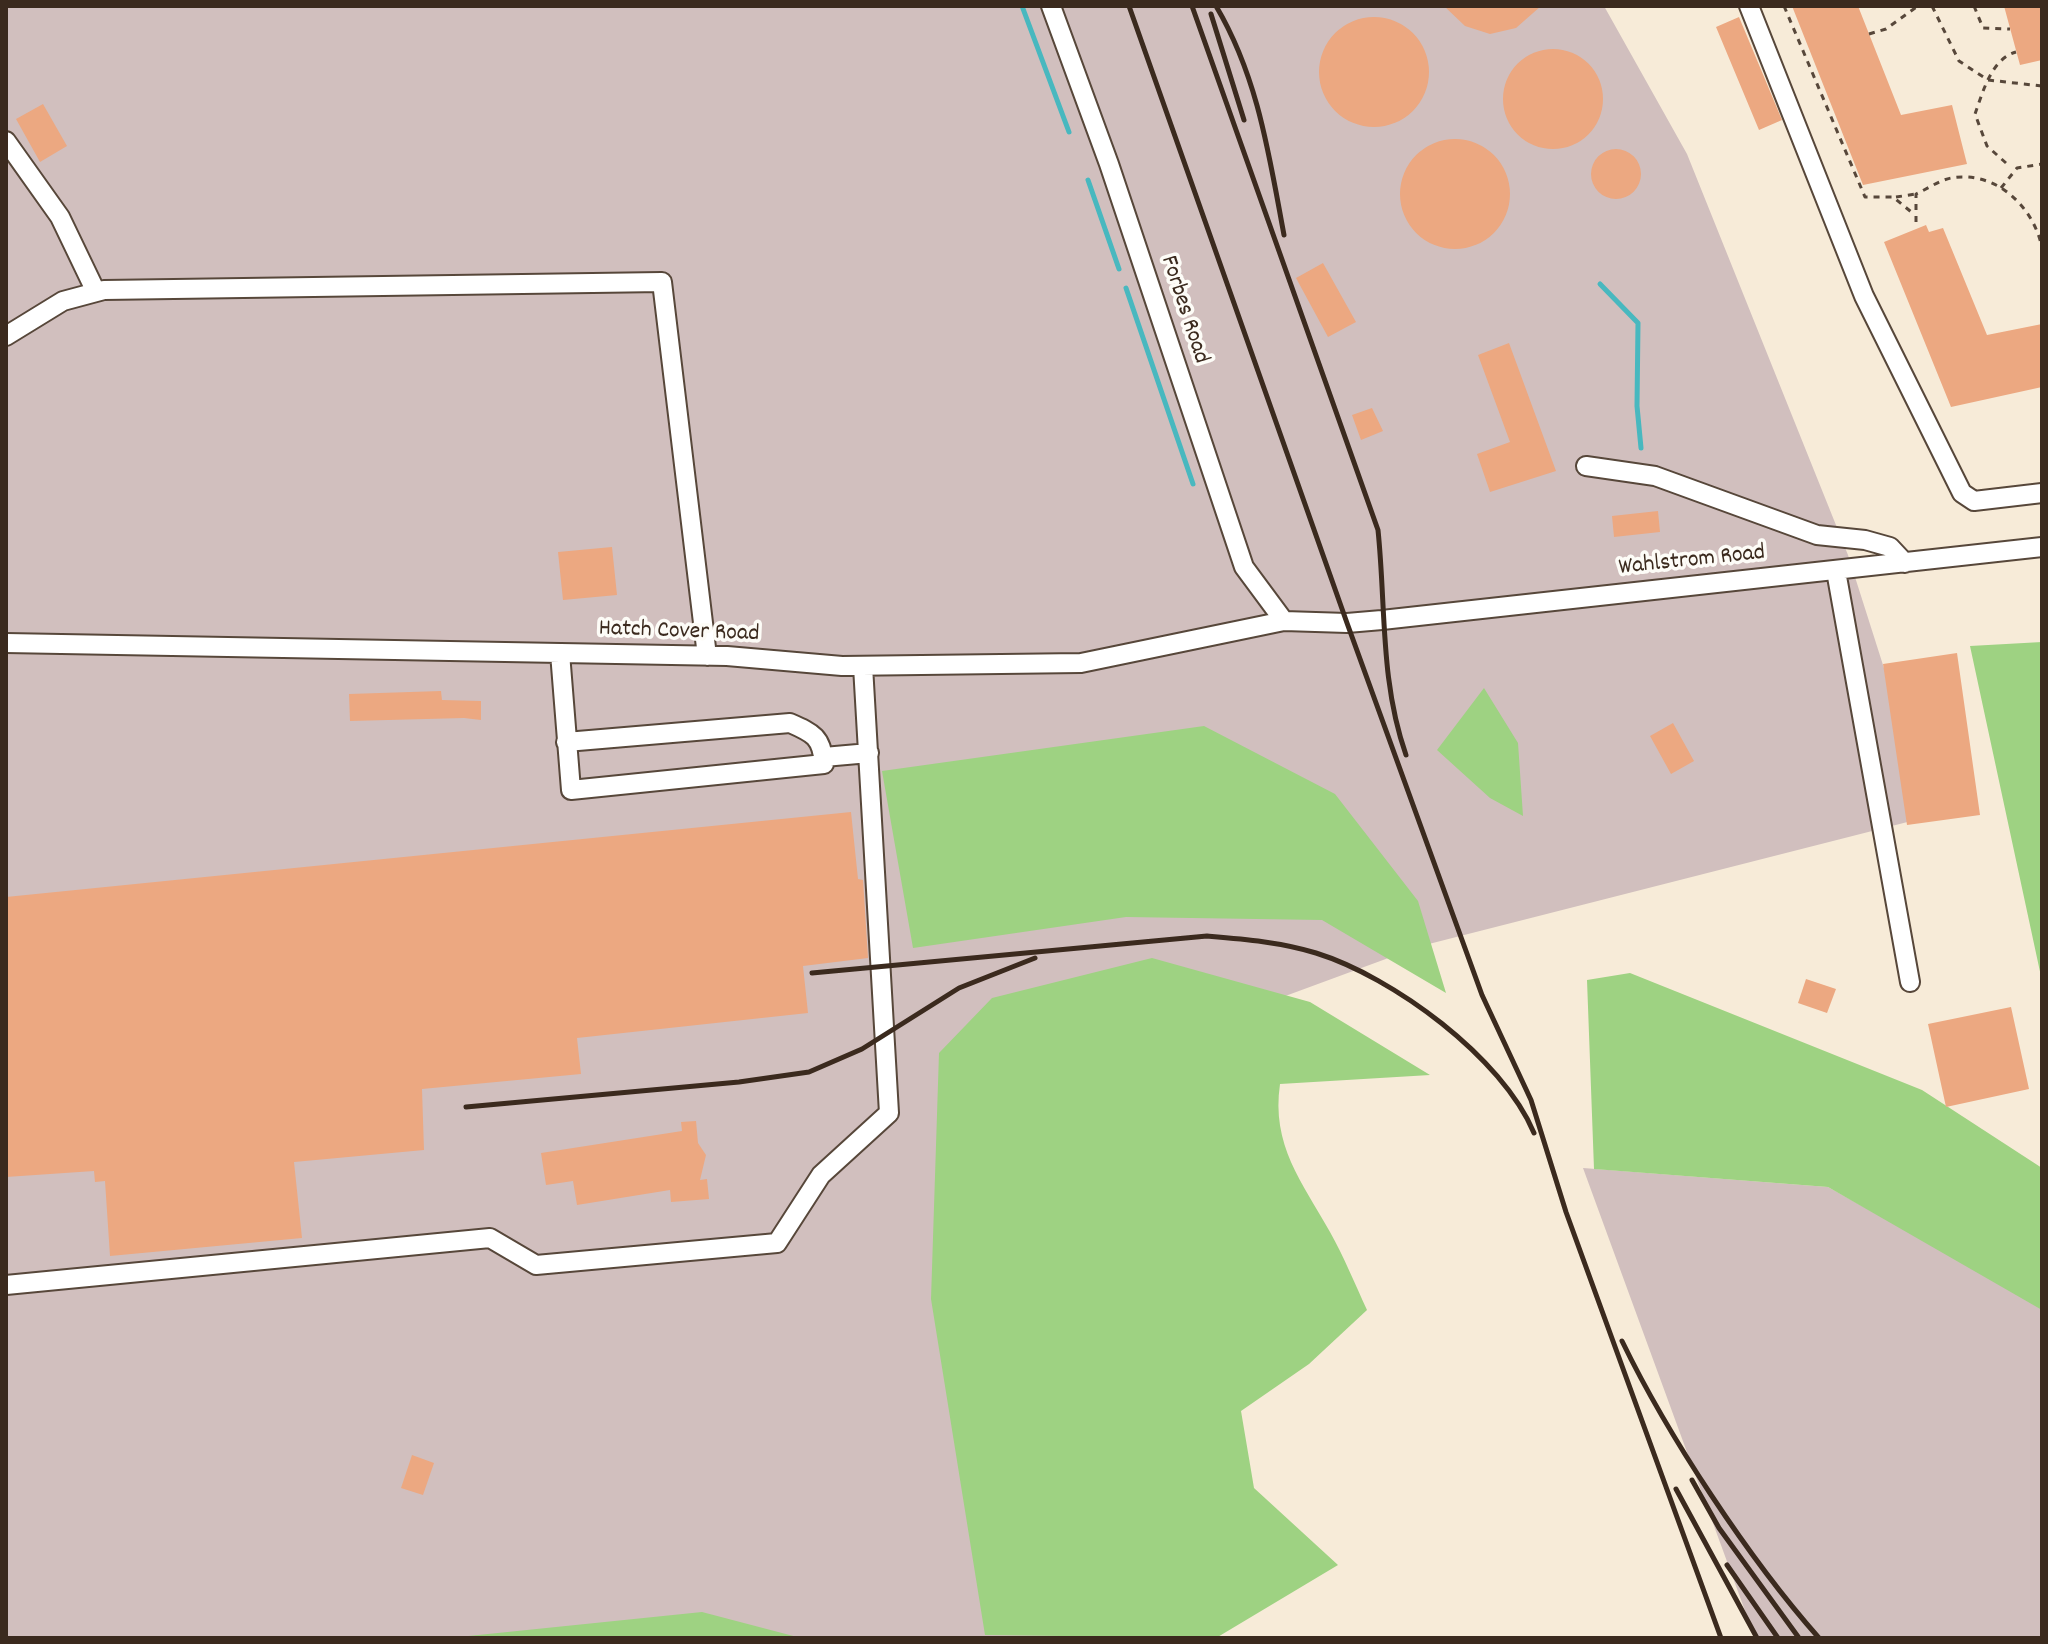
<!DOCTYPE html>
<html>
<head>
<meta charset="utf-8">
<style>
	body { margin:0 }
	#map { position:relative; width:2048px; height:1644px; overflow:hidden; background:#f7ebd8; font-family:Dekko,sans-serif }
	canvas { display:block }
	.frame { position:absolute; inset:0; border:8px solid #3b2a1e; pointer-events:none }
</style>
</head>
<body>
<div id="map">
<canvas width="2048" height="1644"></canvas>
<div class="frame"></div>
</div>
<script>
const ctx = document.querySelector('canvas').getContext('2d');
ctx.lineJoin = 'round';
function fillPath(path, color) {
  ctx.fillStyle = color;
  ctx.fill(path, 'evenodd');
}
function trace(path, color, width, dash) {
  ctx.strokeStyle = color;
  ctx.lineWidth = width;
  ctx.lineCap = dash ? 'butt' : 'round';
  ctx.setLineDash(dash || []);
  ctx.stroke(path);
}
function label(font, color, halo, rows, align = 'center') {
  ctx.font = font + ' Dekko,sans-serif';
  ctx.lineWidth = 7;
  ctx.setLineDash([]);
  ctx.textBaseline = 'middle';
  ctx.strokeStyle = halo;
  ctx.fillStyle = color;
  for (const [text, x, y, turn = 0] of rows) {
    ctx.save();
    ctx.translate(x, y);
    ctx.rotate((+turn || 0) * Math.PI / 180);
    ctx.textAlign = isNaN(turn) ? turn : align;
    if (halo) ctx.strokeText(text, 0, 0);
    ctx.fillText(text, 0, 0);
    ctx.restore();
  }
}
const industrial = new Path2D(`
	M6,6H1604L1687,154L1848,555L1931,816L1421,946L1090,1068L1062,1638H6Z
	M1583,1168L1828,1187L2042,1306V1638H1755Z`);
const green = new Path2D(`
	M2042,642V981L1970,646Z
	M1484,688L1518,743L1523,816L1490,798L1437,750Z
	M1204,726L1335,794L1418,901L1446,993L1322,920L1126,917L913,948L882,771Z
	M1152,958L1310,1002L1430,1075L1280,1084C1271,1145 1302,1182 1330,1232C1344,1257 1355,1284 1367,1310L1309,1364L1241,1411L1254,1488L1338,1565L1216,1638L985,1635L931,1299L939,1053L992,998Z
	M1630,973L1922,1090L2042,1168V1310L1828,1187L1594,1169L1587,980Z
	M702,1612L801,1638H449Z`);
const stream = new Path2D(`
	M1022,6L1069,132
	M1088,180L1119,269
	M1600,284L1638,323L1637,406L1641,448
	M1126,288L1193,484`);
const building = new Path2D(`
	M1444,6H1541L1516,28L1490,34L1465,26Z
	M1792,6H1858L1901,115L1952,105L1967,164L1863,185Z
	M2004,6H2042V60L2020,65Z
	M1319 72a55 55 0 1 1 110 0a55 55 0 1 1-110 0Z
	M1739,17L1782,120L1759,130L1716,27Z
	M1503 99a50 50 0 1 1 100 0a50 50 0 1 1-100 0Z
	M43,104L67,146L40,162L16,119Z
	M1400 194a55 55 0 1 1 110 0a55 55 0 1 1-110 0Z
	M1591 174a25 25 0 1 1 50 0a25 25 0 1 1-50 0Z
	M1926,225L1929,232L1943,228L1987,335L2042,324V387L1951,407L1884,242Z
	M1323,263L1356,322L1328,337L1296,278Z
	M1509,343L1556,471L1490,492L1477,454L1510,442L1478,355Z
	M1372,408L1383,431L1361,440L1352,415Z
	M1658,511L1660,532L1614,537L1612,516Z
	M612,547L617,595L563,600L558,552Z
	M1957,653L1980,815L1907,825L1883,664Z
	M441,691L442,700L481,701V720L464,718L350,721L349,694Z
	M1673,723L1694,761L1671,774L1650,736Z
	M851,812L858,879L863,880L868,958L803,966L808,1013L577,1038L581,1074L422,1089L424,1150L294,1162L302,1238L110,1256L105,1181L95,1182L94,1171L6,1177V897Z
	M1806,979L1836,989L1827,1013L1798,1003Z
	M2011,1007L2029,1089L1946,1107L1928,1024Z
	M696,1121L698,1143L706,1155L700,1180L707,1179L709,1199L671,1202L670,1190L577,1205L573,1181L546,1185L541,1153L682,1131L681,1122Z
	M412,1455L434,1463L423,1495L401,1488Z`);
const path = new Path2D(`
	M1784,6L1865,197H1893L1915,215
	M1932,6L1959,61L1988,80L2042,86
	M1974,6L1983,28L2010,29
	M1869,34L1886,29L1918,6
	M2006,163L1987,146L1975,114C1983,92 1991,59 2016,52
	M2001,188L2017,168L2042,164
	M1896,197L1916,194
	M1916,222V194C1927,189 1940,180 1951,178C1996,170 2034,207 2042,248`);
const minor = new Path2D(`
	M1051,6L1109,164L1244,567L1284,621
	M1749,6L1864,296L1962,493L1974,501L2042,493
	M6,141L60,217L96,292
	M6,336L63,301L104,290L662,282L707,656
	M1586,466L1655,476L1817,535L1865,540L1890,547L1905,563
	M1836,571L1910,982
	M6,643L727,656L842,666L1081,663L1284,621L1347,623L1382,620L2042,547
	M560,653L571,790L824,764C822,737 813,733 790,723L566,742
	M824,757L869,753
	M6,1285L490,1238L536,1265L777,1243L821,1175L889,1113L863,666`);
const rail = new Path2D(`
	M1129,6L1347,623L1482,995L1531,1100L1566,1212L1721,1638
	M1192,6L1378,530C1386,607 1380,681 1406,755
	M1216,6C1258,77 1269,155 1284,235
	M1211,14L1244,120
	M812,973L1207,936C1243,939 1281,942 1316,953C1393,977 1502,1057 1534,1133
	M466,1107L739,1082L809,1072L862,1049L959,988L1035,958
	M1622,1341C1668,1436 1749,1559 1819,1638
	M1692,1480L1719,1528L1799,1638
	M1676,1489L1757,1638
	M1727,1565L1778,1638`);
const streetNames = [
	["Forbes Road",1183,310,72],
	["Wahlstrom Road",1692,562,-6],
	["Hatch Cover Road",679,633,2]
];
fillPath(industrial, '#d1bfbe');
fillPath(green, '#9ed282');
trace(stream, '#48b8bf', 5);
fillPath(building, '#eca881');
trace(minor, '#57473a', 22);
trace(path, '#57473a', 3, [6, 6]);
trace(minor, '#fff', 18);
trace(rail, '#3b2a1e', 5);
label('24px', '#3b2a1e', '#fdfcf7', streetNames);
</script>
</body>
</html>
